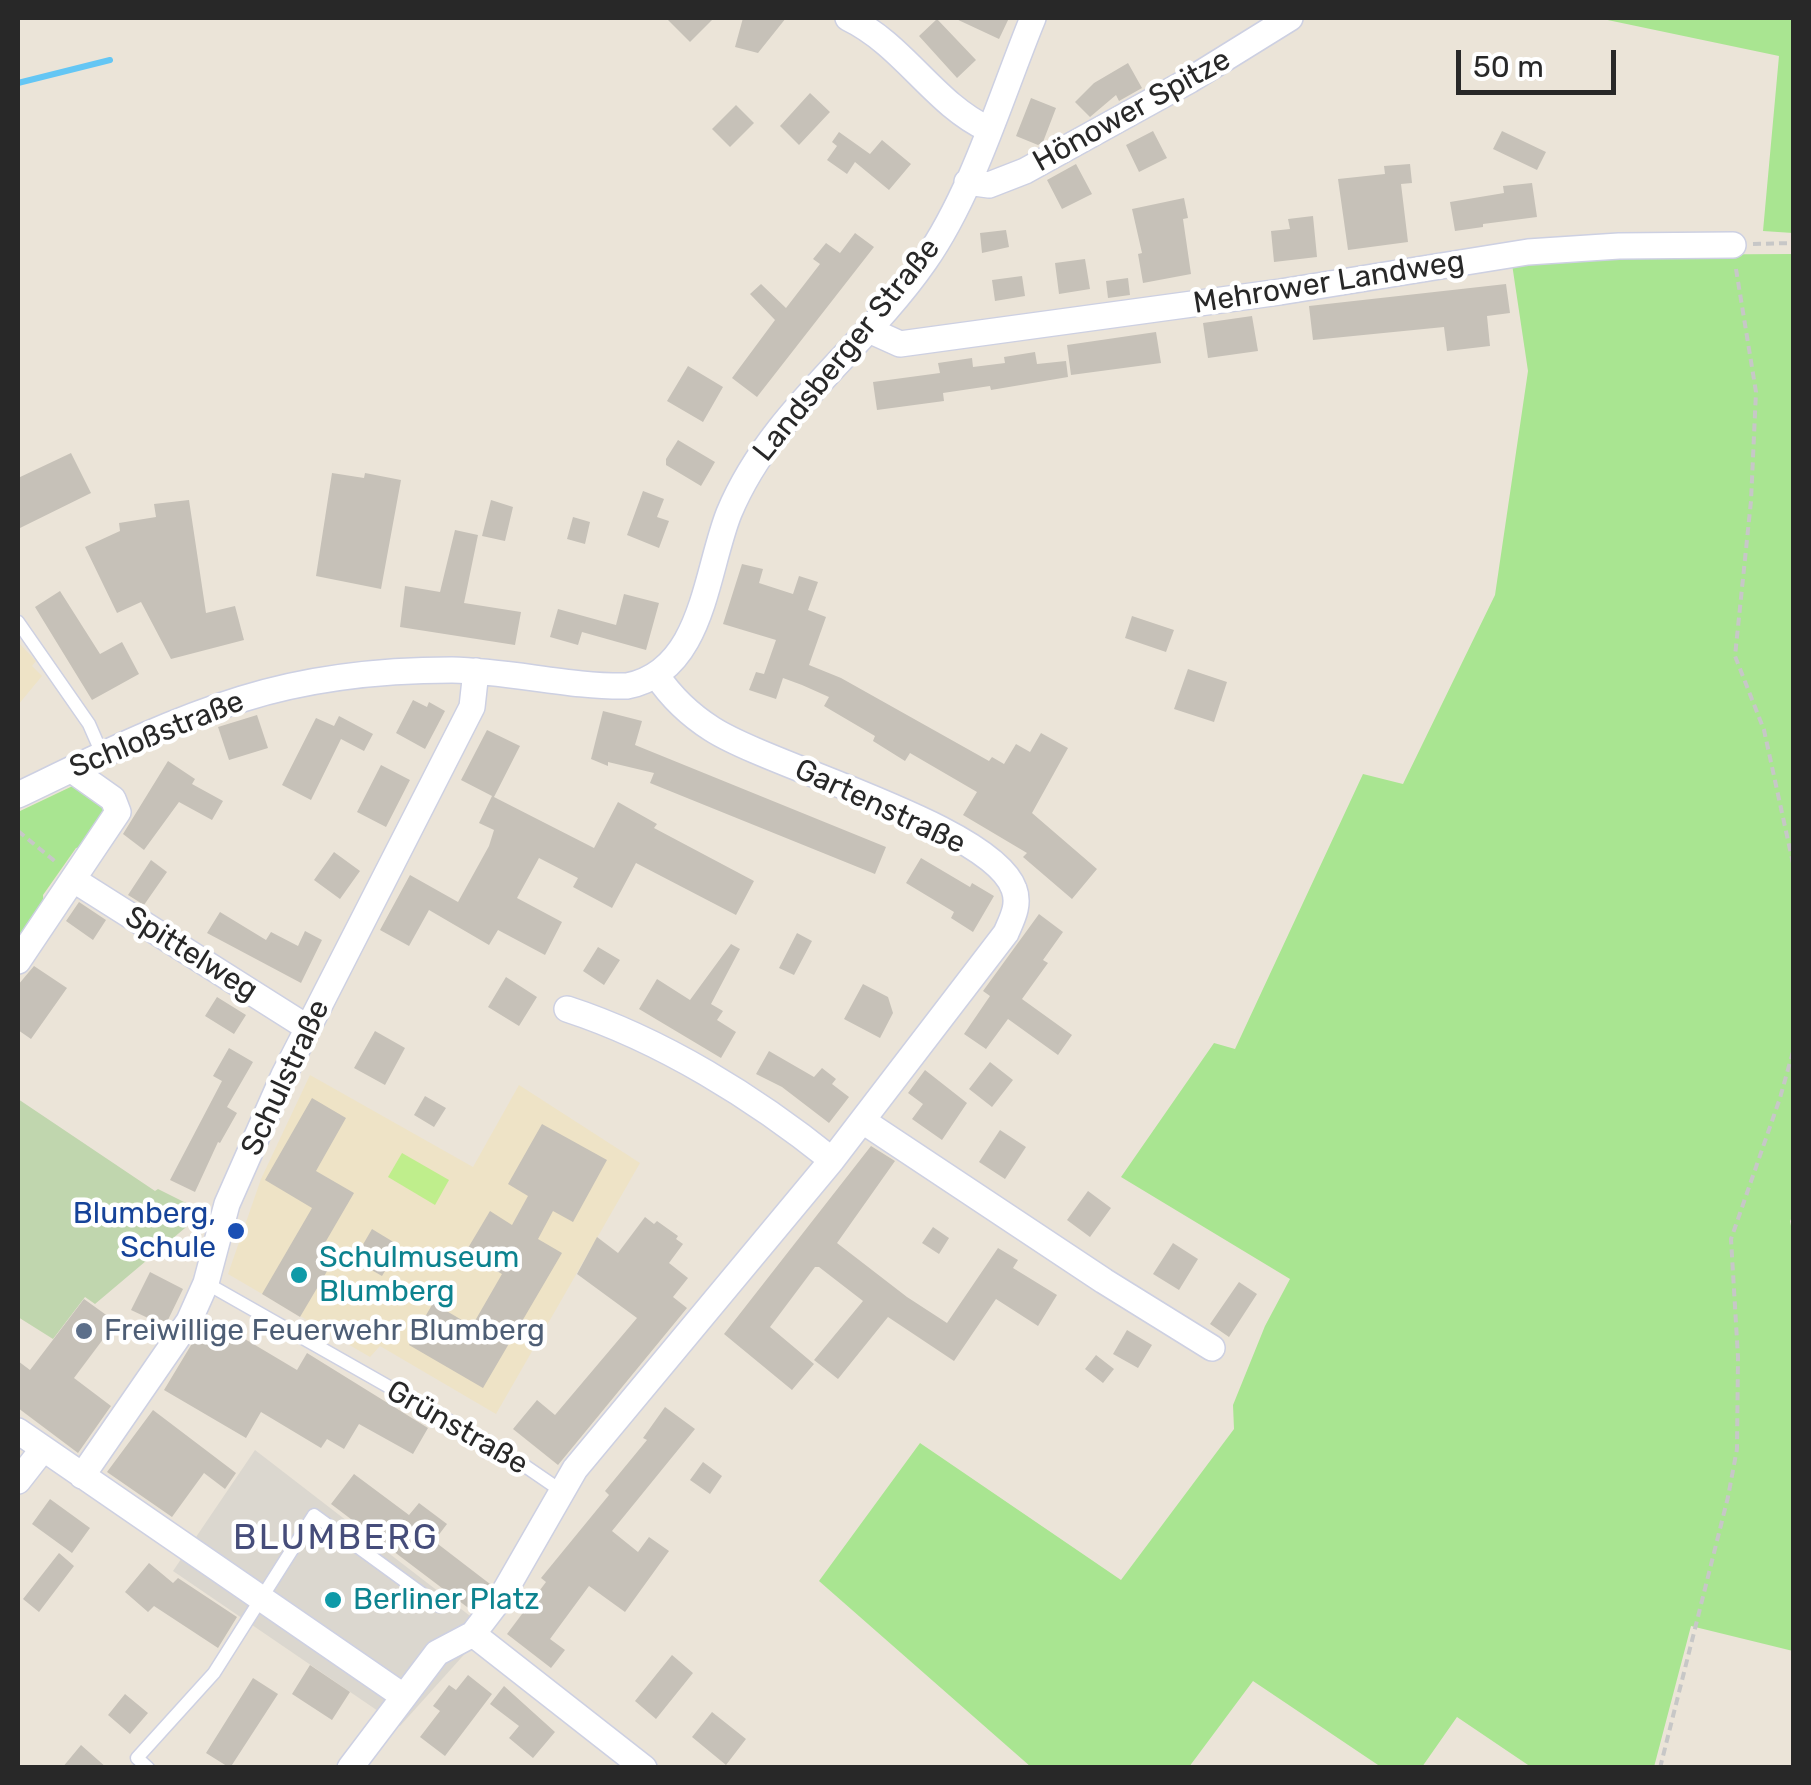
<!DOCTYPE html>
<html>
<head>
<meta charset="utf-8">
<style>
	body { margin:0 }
	#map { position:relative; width:1811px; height:1785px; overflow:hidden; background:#ebe4d8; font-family:Rubik,sans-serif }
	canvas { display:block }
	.frame { position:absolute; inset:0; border:20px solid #282828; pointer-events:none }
	.scale { position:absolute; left:1456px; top:50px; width:160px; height:45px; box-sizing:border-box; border:5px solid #282828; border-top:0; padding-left:12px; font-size:30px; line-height:35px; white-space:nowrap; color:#282828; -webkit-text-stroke:8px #fff; paint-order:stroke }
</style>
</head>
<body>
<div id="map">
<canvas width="1811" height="1785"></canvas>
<div class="frame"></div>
<div class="scale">50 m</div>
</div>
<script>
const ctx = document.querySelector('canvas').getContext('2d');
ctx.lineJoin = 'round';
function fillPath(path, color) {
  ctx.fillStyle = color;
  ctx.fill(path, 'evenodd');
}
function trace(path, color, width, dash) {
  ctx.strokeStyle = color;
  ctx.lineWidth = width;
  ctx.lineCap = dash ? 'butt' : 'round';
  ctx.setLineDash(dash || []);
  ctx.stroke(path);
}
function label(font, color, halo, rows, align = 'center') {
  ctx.font = font + ' Rubik,sans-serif';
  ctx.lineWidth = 9;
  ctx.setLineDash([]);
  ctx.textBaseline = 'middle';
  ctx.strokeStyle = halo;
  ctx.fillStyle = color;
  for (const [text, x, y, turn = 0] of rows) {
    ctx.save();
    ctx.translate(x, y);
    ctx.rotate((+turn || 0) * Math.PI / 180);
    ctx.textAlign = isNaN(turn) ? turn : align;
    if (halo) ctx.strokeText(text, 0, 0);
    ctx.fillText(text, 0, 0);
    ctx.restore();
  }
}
const education = new Path2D(`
	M18,642L36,661L32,666L42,676L18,705Z
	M310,1075L473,1167L519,1085L640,1163L496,1414L380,1346L370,1357L228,1274L261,1179Z`);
const green = new Path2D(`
	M1598,18H1793V233L1763,231L1779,56Z
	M1793,254L1794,1214L1790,1221L1794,1241L1793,1651L1691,1626L1654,1767H1531L1457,1717L1422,1767H1381L1253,1681L1189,1767H1031L819,1581L920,1443L1121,1580L1234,1429L1233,1405L1265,1326L1290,1279L1121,1177L1214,1043L1235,1049L1363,774L1403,784L1495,595L1528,371L1512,264L1609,255Z
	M81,782L107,801L89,845L76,848L43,895L44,908L18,947V812Z`);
const cemetery = new Path2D(`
	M18,1099L155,1191L158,1189L204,1212L95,1304L85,1297L53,1339L18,1317Z`);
const pitch = new Path2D(`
	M402,1153L449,1180L435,1205L388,1177Z`);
const plaza = new Path2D(`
	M255,1450L487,1629L400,1726L173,1571Z`);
const stream = new Path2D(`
	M18,83L110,60`);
const building = new Path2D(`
	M666,18H714L690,42Z
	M743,18H786L758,53L735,47Z
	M954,18H1009L999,39Z
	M937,19L976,60L957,78L919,36Z
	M1128,63L1142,88L1119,101L1116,95L1090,117L1075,102L1094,83Z
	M810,93L830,112L799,145L780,126Z
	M1031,98L1056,108L1043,142L1038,145L1016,136Z
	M736,105L754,123L730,147L712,129Z
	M1153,131L1167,158L1139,172L1126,145Z
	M1502,131L1546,152L1537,170L1493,149Z
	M839,132L870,154L882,140L911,164L889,190L855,162L847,174L827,160L837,146L832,142Z
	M1076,164L1092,194L1062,209L1047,180Z
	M1410,164L1412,183L1401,184L1408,242L1348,250L1338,179L1385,174L1384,166Z
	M1532,183L1537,217L1483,224V227L1455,231L1450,202L1504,193L1503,186Z
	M1184,198L1188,218L1183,219L1191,274L1143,283L1138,254L1142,253L1132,209Z
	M1313,216L1317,257L1274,262L1271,231L1290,229L1288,219Z
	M1006,230L1009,247L982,253L980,233Z
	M855,233L874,247L757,397L732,378L775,320L750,294L761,284L786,308L820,264L813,259L826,243L840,253Z
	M1085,259L1090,289L1059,294L1055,263Z
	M1022,276L1025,296L995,301L992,280Z
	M1128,278L1130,295L1108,298L1106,281Z
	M1506,284L1510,313L1487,316L1490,346L1447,351L1444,327L1313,340L1309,306Z
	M1252,316L1258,351L1208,358L1203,323Z
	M1156,332L1161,363L1071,375L1067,345Z
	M1035,352L1037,364L1066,361L1068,377L991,390L990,386L943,393L944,401L877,410L873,382L940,373L938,363L972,358L973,367L1005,363L1004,357Z
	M688,366L723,387L703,422L667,401Z
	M678,440L715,462L701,486L666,465V459Z
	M71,453L91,493L18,529V478Z
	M332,473L364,478L365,473L401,480L381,589L316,576Z
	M643,491L664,499L657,517L669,521L659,548L627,535Z
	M189,500L206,613L235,606L244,640L171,659L141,602L117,613L85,547L120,531L119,523L156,517L154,504Z
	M491,500L513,507L505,541L482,536Z
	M573,517L590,522L585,544L567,539Z
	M455,530L478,535L464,603L521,612L515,645L400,627L405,586L440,592Z
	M742,564L763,569L759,583L793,594L799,576L818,582L808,610L826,617L809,665L841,678L989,761L992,757L1004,764L1016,744L1030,752L1041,733L1068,748L1032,813L1097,869L1072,899L1023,857L1027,853L963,815L977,792L910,753L905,761L873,741L875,736L824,706L829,697L802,685L783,678L776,699L749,690L756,672L764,674L776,640L723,624Z
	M60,591L100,654L122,642L139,674L92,700L35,607Z
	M624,594L659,603L646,650L582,632L578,645L550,637L558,609L616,625Z
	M1132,616L1174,630L1166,652L1125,638Z
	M1188,669L1227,682L1214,722L1174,709Z
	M413,700L427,707L429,702L445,711L425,749L396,733Z
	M603,711L642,721L635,745L886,847L875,874L650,783L654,773L608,762V766L591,759Z
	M257,715L268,748L229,760L218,727Z
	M339,716L373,734L364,751L341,739L311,800L282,785L316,718L334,726Z
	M487,730L520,746L494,797L461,780Z
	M168,761L195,779L192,784L223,801L212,820L179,802L144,850L123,834Z
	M381,765L410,780L386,827L357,812Z
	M492,796L594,848L618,802L657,824L654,828L754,881L736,915L636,863L612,908L573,887L578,878L539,858L517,898L562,922L545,955L498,930L489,945L429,910L409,946L380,930L410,875L458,902L489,846L494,830L479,823Z
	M334,852L360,871L340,899L314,880Z
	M921,858L970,887L972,883L994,896L973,932L951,918L954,912L906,883Z
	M151,860L167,872L144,905L128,895Z
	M79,902L106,920L93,940L66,921Z
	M220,912L266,940L271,932L298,946L305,931L322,940L301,983L207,933Z
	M1039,914L1063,932L1043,960L1048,963L1022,999L1072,1035L1058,1055L1008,1019L986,1049L964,1034L990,996L983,991Z
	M797,933L812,941L794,975L779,968Z
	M731,944L740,949L711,1004L723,1011L717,1020L736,1032L721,1058L639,1009L657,979L690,1000Z
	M598,947L620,960L604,985L583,971Z
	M34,966L67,988L31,1039L18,1030V985Z
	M506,977L537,997L519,1026L488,1007Z
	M863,984L888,997L893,1013L880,1038L844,1019Z
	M217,997L246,1015L234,1034L205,1016Z
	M375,1031L405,1048L385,1085L354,1068Z
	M229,1048L253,1062L227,1107L237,1113L220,1143L218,1142L195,1192L170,1180L222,1081L213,1076Z
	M769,1051L814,1077L822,1068L836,1079L832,1084L849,1097L829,1123L782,1087L756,1074Z
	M990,1062L1013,1080L992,1107L969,1089Z
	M925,1070L967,1103L942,1140L912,1119L923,1104L908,1093Z
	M425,1096L446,1108L434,1127L414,1115Z
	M312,1098L346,1118L316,1171L354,1193L322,1248L336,1256L300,1317L262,1294L312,1208L265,1180Z
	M542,1124L607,1160L573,1222L553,1211L538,1239L562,1253L483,1388L409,1345L433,1303L472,1326L502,1274L465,1253L490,1211L512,1225L528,1196L508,1184Z
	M1000,1130L1026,1147L1005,1179L979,1162Z
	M871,1146L895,1161L837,1243L907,1297L947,1323L998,1248L1018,1260L1013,1268L1057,1295L1038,1326L996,1299L954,1361L888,1317L838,1379L814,1360L863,1301L819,1267H815L770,1327L814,1364L792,1390L724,1334Z
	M1088,1191L1111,1208L1090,1237L1067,1220Z
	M645,1217L654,1224L657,1221L678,1236L676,1239L683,1244L669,1263L688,1278L673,1297L687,1308L558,1465L513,1429L537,1400L555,1415L637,1318L577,1274L597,1237L618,1253Z
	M933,1227L949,1238L939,1254L922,1243Z
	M372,1229L400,1246L382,1276L354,1260Z
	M1173,1243L1198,1259L1179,1290L1153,1274Z
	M150,1272L183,1289L165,1326L131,1310Z
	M1239,1282L1257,1294L1229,1337L1210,1324Z
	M84,1299L116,1322L74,1378L111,1406L78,1453L18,1408V1361L30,1370Z
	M208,1317L297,1370L307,1353L428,1428L413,1454L359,1424L344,1449L327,1439L321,1448L261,1412L246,1438L164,1390Z
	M1127,1330L1152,1345L1138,1368L1113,1354Z
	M1096,1355L1114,1369L1103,1383L1085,1369Z
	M665,1407L695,1429L612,1531L638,1552L649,1537L669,1551L625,1612L589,1586L550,1639L565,1650L551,1668L507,1634L546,1582L541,1578L609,1495L605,1491L647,1440L643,1438Z
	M153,1410L236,1473L225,1489L204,1473L172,1517L107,1472Z
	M703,1462L722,1476L710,1494L690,1480Z
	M354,1474L409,1515L419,1503L447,1524L434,1541L490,1584L471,1610L331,1504Z
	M50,1499L90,1528L72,1553L32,1524Z
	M59,1553L74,1566L39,1612L23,1599Z
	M149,1563L173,1583L178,1578L237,1617L218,1648L154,1606L148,1612L125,1592Z
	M672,1655L693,1673L656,1719L635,1701Z
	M310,1665L350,1692L332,1720L292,1694Z
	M468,1675L492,1694L445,1756L420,1737L440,1711L433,1706L449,1685L456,1690Z
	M253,1678L278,1694L230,1768L206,1753Z
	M504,1686L555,1732L533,1758L509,1738L519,1726L490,1704Z
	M125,1694L148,1713L130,1734L108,1715Z
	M712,1712L746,1739L726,1765L692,1737Z
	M81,1745L107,1768H62Z`);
const path = new Path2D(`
	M1753,244L1794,243
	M1736,269L1756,392L1751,501L1735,656L1764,730L1794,868
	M18,831L57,863
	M1660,1768L1728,1497L1737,1449L1738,1357L1731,1239L1780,1098L1794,1048`);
const service = new Path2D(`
	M18,622L89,724L103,756
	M206,1283L509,1455L560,1490
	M148,1768L137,1758L214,1673L314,1515L439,1606`);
const minor = new Path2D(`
	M848,18C904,45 934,104 988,129
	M967,182L989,185L1025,171L1190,80L1290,18
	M869,330L900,344L1280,292L1528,252L1619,246L1733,245
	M18,795C91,760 164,723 242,699C309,678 382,670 452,670C511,671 569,687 627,686C703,671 705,574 729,513C771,412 864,349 925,261C973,192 1001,96 1033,18
	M74,880L308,1028
	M18,961L118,812L113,799L72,770
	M567,1009C662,1040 755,1098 832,1160
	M863,1121L1104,1281L1212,1348
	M18,1431L403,1696
	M82,1476L189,1321L206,1283L227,1204L284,1075L472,707L476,671
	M18,1481L43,1449
	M473,1634L644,1768
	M350,1768L437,1653L473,1634L502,1596L575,1469L832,1160L1006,933C1012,919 1020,905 1014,889C993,827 771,767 712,729C690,715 672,698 657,676`);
const markers = [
	[236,1231,10,"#1a4fb4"],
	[299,1275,10,"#0f9aa8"],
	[84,1331,10,"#5c6f8a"],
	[333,1600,10,"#0f9aa8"]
];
const streetNames = [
	["Hönower Spitze",1132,111,-29],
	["Mehrower Landweg",1329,283,-9],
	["Landsberger Straße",847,350,-51],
	["Schloßstraße",157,735,-22],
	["Gartenstraße",880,807,25],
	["Spittelweg",191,954,32],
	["Schulstraße",286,1078,-65],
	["Grünstraße",457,1428,30]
];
const transitNames = [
	["Blumberg,",216,1214],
	["Schule",216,1248]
];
const cultureNames = [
	["Schulmuseum",319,1258],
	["Blumberg",319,1292],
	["Berliner Platz",353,1600]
];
const serviceNames = [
	["Freiwillige Feuerwehr Blumberg",104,1331]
];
const quarterNames = [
	["BLUMBERG",336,1539]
];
fillPath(education, '#eee3c6');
fillPath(green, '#a9e591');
fillPath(cemetery, '#c0d6ae');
fillPath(pitch, '#bfee8c');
fillPath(plaza, '#dbd7cf');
trace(stream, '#64c6f4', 6);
fillPath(building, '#c6c1b8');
trace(service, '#cdd0e2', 15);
trace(minor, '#cdd0e2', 28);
trace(path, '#c7c7c7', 4, [8, 5]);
trace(service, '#fff', 12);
trace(minor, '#fff', 25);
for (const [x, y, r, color] of markers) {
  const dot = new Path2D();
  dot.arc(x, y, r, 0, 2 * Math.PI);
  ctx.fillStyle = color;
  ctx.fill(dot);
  trace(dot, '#fff', 4);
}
label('30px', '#282828', '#fff', streetNames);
label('30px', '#164399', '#fff', transitNames, 'right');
label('30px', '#0d838f', '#fff', cultureNames, 'left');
label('30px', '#4e5e75', '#fff', serviceNames, 'left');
ctx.letterSpacing = '2.5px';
label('35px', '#464d7a', '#fff', quarterNames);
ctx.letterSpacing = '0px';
</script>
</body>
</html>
